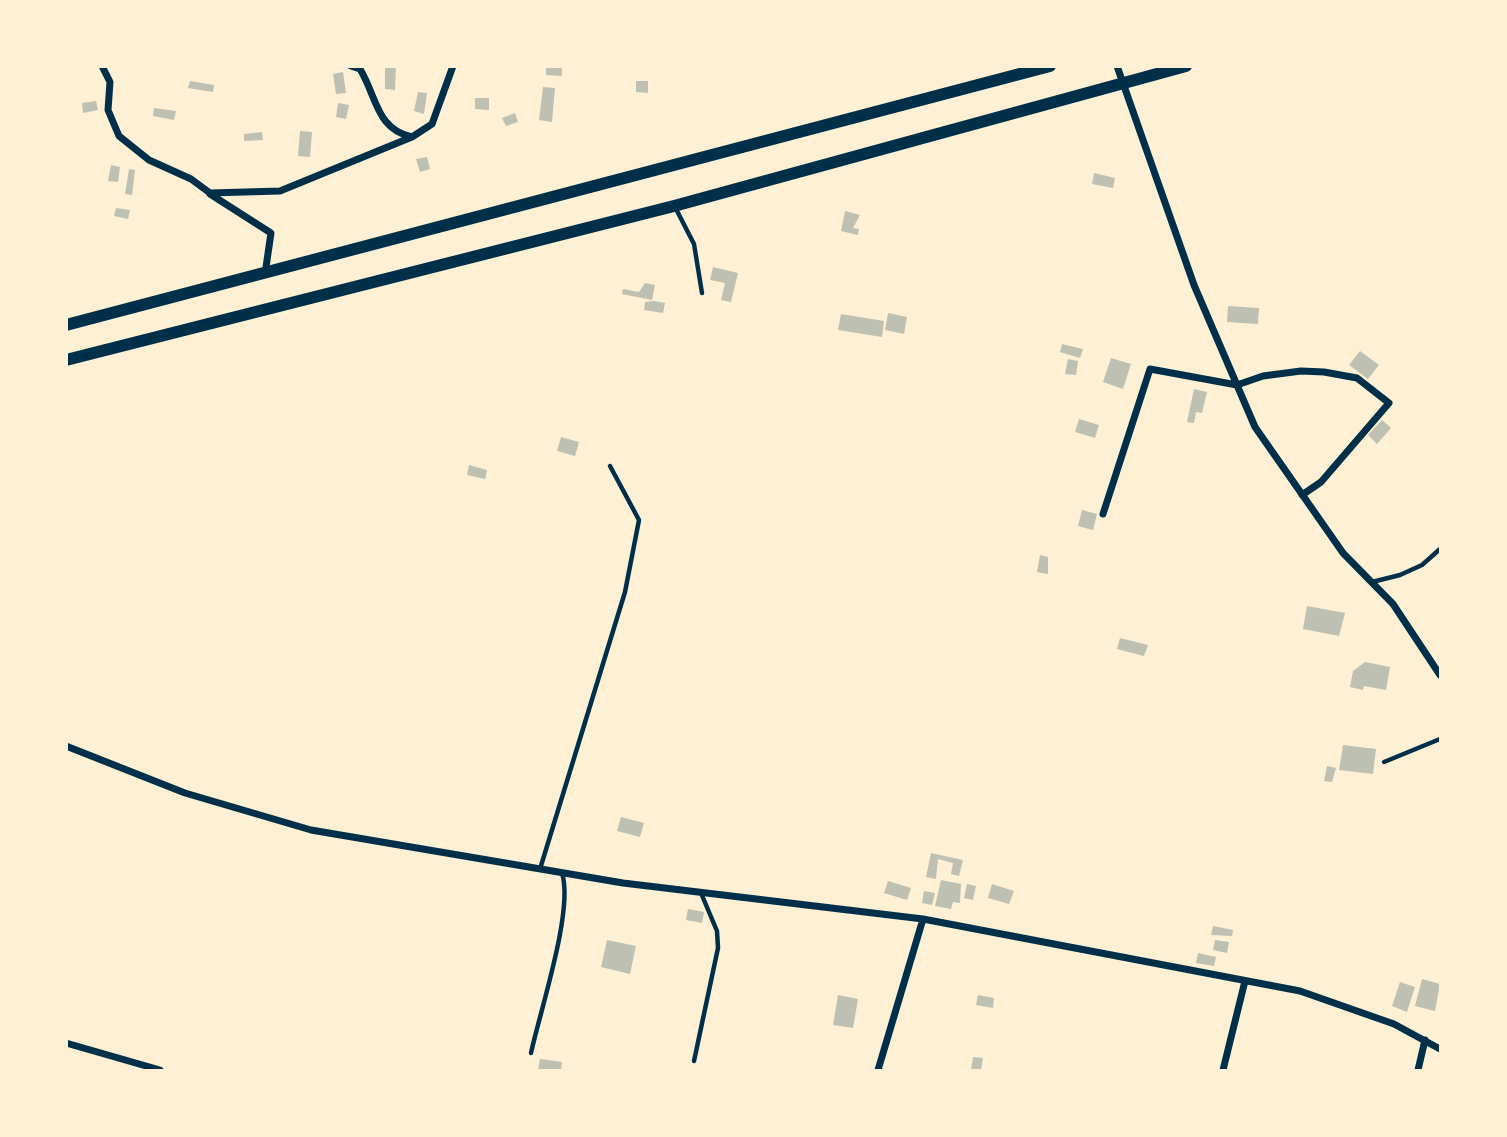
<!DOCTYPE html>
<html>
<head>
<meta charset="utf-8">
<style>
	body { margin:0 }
	#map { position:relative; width:1507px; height:1137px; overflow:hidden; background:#fdf0d5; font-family:Signika,sans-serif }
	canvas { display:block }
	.frame { position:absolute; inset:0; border:68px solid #fdf0d5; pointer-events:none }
</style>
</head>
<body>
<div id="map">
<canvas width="1507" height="1137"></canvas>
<div class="frame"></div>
</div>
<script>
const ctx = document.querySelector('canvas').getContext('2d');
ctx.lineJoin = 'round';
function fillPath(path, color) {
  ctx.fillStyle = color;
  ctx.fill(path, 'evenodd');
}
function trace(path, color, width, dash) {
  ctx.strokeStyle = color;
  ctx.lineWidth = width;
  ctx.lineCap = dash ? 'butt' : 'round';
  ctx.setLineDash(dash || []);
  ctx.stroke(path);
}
const building = new Path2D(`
	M385,66H396L395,90L385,89Z
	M546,66H562V76L546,75Z
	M343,72L346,93L336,94L333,74Z
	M190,81L214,85L213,92L188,88Z
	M636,81H648V93L636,92Z
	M543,87L555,88L552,122L539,120Z
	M418,92L427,93L424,114L414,111Z
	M475,98H489V110L475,109Z
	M96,101L98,110L83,113L82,103Z
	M338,103L349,105L346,119L336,117Z
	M154,108L176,111L174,120L153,116Z
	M515,113L518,122L506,126L502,118Z
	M300,131L312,132L310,157L298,156Z
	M262,132L263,140L244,141V134Z
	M427,157L430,169L420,172L416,159Z
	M111,165L120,167L118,182L108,181Z
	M129,169L135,170L132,195L125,194Z
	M1094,173L1115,178L1113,188L1092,184Z
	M116,208L130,210L128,219L114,216Z
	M845,211L860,215L853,228L859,229L858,235L841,231Z
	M713,267L738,273L731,302L721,300L725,283L710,280Z
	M645,283L655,285L652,300L622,294L623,289L639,292Z
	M654,301L665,303L663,313L644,310L645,302Z
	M1228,306L1259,308L1258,324L1227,322Z
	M888,313L907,317L904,334L885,330Z
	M841,314L884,321L882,337L838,330Z
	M1062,344L1083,349L1080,358L1060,352Z
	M1360,351L1379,365L1368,379L1349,365Z
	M1111,358L1131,364L1123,389L1103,382Z
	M1068,359L1078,361L1076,375L1065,374Z
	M1194,389L1207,392L1202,413L1196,412L1194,423L1187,422Z
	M1079,419L1099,425L1095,438L1075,432Z
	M1382,420L1391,428L1377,444L1368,435Z
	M561,437L579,442L575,456L557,451Z
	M469,465L487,470L485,479L467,475Z
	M1082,510L1097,514L1093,530L1078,526Z
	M1040,555L1048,557V574L1037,572Z
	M1307,606L1345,613L1339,636L1303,629Z
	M1120,638L1148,645L1144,656L1117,649Z
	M1365,662L1390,667L1386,690L1364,686L1363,690L1350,687L1353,671Z
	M1343,745L1376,749L1373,774L1339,770Z
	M1327,766L1336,768L1332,782L1324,781Z
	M621,817L644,823L640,837L617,831Z
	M931,853L963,860L959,876L951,874L953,863L938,859L936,879L926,877Z
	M941,880L961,884L960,903L953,902L951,909L935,906Z
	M888,881L911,888L907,900L884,893Z
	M967,884L976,886L973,900L964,898Z
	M992,884L1014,891L1009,904L988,898Z
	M924,891L935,893L932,905L922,903Z
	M688,909L704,912L702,923L686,920Z
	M1213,926L1233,930L1232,936L1211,935Z
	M607,940L636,946L630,974L601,967Z
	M1215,940L1229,942L1227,953L1213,950Z
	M1198,953L1216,957L1214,966L1196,963Z
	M1422,979L1440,984L1435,1011L1415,1006Z
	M1400,982L1415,987L1407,1012L1392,1006Z
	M838,995L858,999L853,1028L833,1025Z
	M978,995L994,998L993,1008L976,1005Z
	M973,1057L983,1058L981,1070H971Z
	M540,1059L562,1062L561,1070H538Z`);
const service = new Path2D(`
	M675,207L694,244L702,293
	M1372,582L1400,575L1422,565L1440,549
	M1384,762L1440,739
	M540,869L625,592L639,520L610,466
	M531,1053C540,1011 574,910 562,873
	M694,1061L718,948L717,931L701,893`);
const minor = new Path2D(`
	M102,66L110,82L108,110L119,136L149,160L191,179L210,193L280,191L412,137L432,124L453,66
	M351,66L360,69C377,97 376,129 412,137
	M1117,66L1194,285L1255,427L1343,553L1393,604L1440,675
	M210,194L271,233L265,274
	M1103,514L1150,369L1237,385L1263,376L1301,371L1324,372L1357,378L1389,403L1321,482L1302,495
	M66,746L185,793L311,830L623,883L923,919L1300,991L1394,1024L1440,1049
	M66,1043L160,1070
	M878,1070L923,919
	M1223,1070L1245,981
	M1418,1070L1425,1040`);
const primary = new Path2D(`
	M66,325L1050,66
	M66,360L674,206L1186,66`);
fillPath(building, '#bec0b2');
trace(service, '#003049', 4.5);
trace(minor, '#003049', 7);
trace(primary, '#003049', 12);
</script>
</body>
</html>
